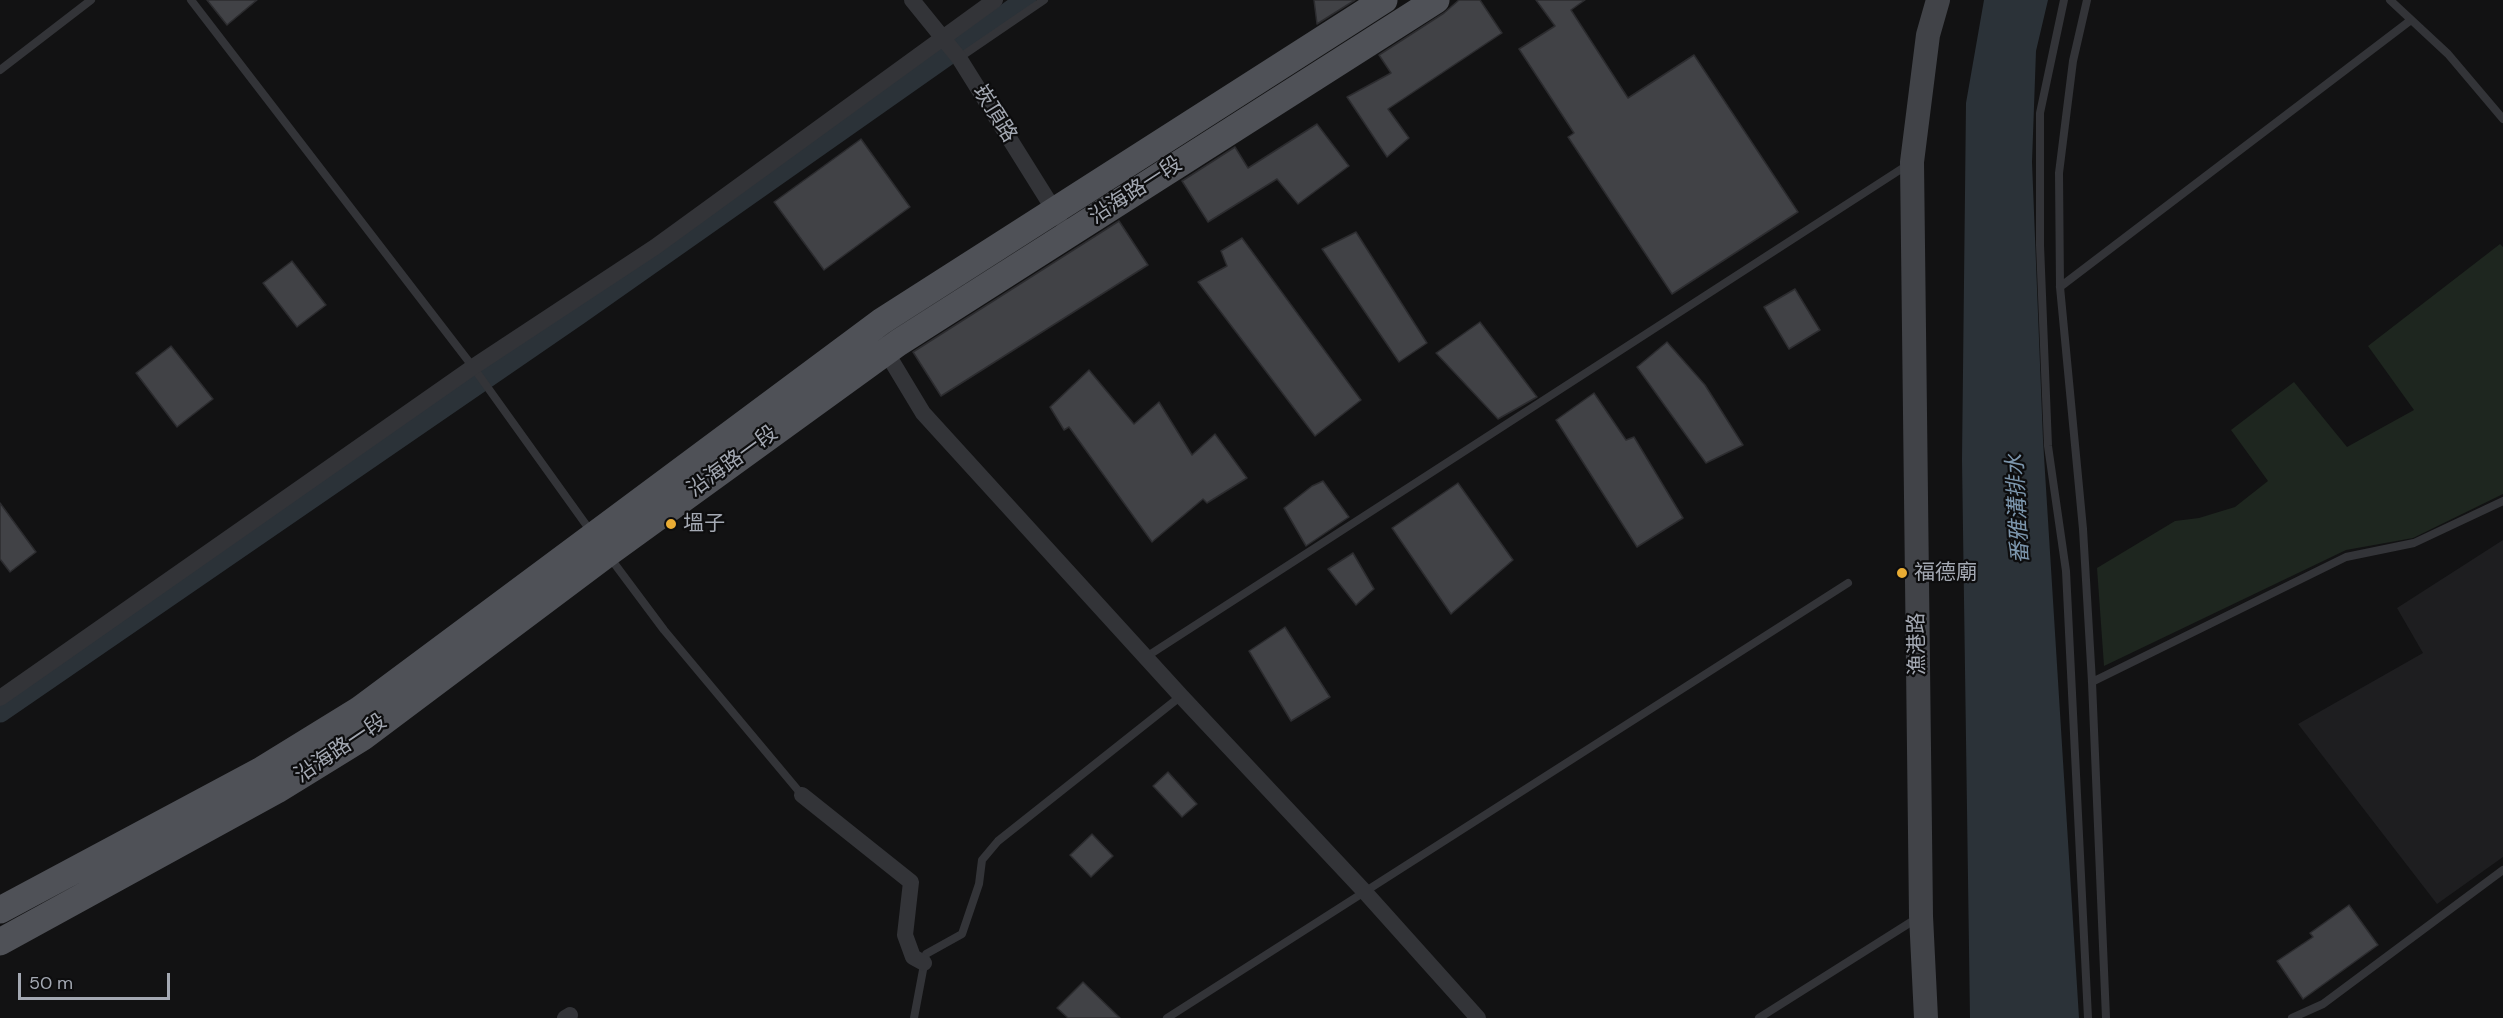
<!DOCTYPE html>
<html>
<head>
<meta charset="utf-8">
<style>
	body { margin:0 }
	#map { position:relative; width:2503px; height:1018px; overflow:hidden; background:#121213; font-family:"DM Sans",sans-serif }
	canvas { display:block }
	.scale { position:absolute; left:18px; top:973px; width:152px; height:27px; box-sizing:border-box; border:3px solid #a4a9b3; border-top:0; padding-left:8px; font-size:18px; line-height:21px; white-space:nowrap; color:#a4a9b3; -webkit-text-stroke:4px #0d0d0e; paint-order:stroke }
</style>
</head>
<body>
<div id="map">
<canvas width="2503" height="1018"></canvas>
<div class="scale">50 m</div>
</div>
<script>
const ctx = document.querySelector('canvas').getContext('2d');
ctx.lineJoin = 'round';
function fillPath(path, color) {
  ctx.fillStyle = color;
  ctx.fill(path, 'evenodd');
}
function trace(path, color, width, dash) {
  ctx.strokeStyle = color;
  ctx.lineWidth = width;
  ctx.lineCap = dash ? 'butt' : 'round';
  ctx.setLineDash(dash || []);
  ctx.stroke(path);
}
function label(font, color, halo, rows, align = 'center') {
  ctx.font = font + ' "DM Sans","Noto Sans TC",sans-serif';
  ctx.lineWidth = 4.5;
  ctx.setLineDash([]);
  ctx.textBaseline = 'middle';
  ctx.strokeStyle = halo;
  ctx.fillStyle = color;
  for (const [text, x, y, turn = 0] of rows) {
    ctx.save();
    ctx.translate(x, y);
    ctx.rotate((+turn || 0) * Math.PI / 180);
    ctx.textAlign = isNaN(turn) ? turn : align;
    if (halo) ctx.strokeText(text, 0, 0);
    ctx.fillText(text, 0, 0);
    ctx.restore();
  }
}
const built = new Path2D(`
	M2503,540V857L2437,904L2298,724L2423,653L2397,608Z`);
const green = new Path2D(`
	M2500,244L2503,247V494L2413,538L2346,550L2104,666L2097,568L2175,521L2199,518L2235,507L2268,481L2231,430L2294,382L2347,447L2414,410L2368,346Z`);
const water = new Path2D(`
	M1984,0H2048L2036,51L2032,162L2043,440L2079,1018H1970L1962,460L1966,103Z`);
const canal = new Path2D(`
	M0,712L579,314L1026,0`);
const building = new Path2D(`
	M207,0H257L227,25Z
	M1314,0H1355L1317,24Z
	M1459,0H1480L1502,33L1388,109L1409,138L1387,157L1347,97L1391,73L1379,55L1444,13Z
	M1536,0H1585L1571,10L1628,98L1694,55L1798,212L1672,294L1568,137L1574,133L1519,49L1555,26Z
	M1317,124L1349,166L1298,204L1277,179L1208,222L1182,181L1235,147L1248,168Z
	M861,139L910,207L824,270L774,202Z
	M1119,221L1148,265L941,396L913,352Z
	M1356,232L1427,343L1399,362L1322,249Z
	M1242,238L1361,400L1315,436L1198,282L1227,266L1221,251Z
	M292,261L326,305L297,327L263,283Z
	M1795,289L1820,330L1789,349L1764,307Z
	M1480,322L1537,397L1498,419L1436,353Z
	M1667,342L1705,385L1743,445L1706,463L1637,367Z
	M171,346L213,399L177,427L136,373Z
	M1089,370L1134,424L1159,402L1192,455L1215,434L1247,478L1207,503L1203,499L1152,542L1069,427L1064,430L1050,407Z
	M1594,393L1626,440L1634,437L1683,518L1637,547L1556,420Z
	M1323,481L1349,517L1306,546L1284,508L1312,486Z
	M1458,483L1513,560L1451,614L1392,528Z
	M0,503L36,552L10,572L0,559Z
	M1353,553L1374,589L1356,605L1328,569Z
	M1285,627L1330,697L1291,721L1249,651Z
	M1168,772L1197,804L1182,817L1153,786Z
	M1092,834L1113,856L1091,877L1070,855Z
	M2349,905L2378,945L2303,999L2277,961L2313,937L2310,933Z
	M1083,982L1120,1018H1068L1057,1008Z`);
const lane = new Path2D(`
	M191,0L473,367L592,533
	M2064,0L2040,113V245L2048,446L2066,571L2088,1018
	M2087,0L2073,61L2059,173L2060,287L2083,529L2092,682L2106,1018
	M2390,0L2448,54L2503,119
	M959,58L1044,0
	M0,70L91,0
	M2060,287L2411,20
	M608,555L664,630L802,795
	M1146,657L1909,164
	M2092,682L2346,557L2414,543L2503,501
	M914,1018L926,954L962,934L979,884L982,860L998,841L1181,696
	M1167,1018L1848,583
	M1759,1018L1919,917
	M2292,1018L2323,1004L2503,870`);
const street = new Path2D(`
	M912,0L959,58L1059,218
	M882,345L923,413L1181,696L1364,891L1478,1018
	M0,698L473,367L655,247L995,0
	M802,795L911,882L905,935L913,957L924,963
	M565,1018L570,1015`);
const secondary = new Path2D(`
	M1926,1018L1921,916L1912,162L1928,35L1938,0`);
const primary = new Path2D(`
	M0,910L260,771L359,710L882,321L1384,0
	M0,942L277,790L363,737L607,554L898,343L1436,0`);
const markers = [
	[671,524,6,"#e9ac34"],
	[1902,573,6,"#e9ac34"]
];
const streetNames = [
	["崁頂路",994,114,58],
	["沿海路一段",1136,191,-33],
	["沿海路一段",733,462,-36],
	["漁港路",1918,644,-91],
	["沿海路一段",341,749,-34]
];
const poiNames = [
	["塭子",683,524],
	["福德廟",1914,573]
];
const waterNames = [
	["番雅溝排水",2019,509,-93]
];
fillPath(built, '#1e1e20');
fillPath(green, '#1e261f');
fillPath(water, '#2b3238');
trace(canal, '#2b3238', 21);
fillPath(building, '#414246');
trace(building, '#2c2c2f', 1.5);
trace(lane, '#333438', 8);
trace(street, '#333438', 16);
trace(secondary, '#414348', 24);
trace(primary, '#4f5157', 27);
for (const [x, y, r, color] of markers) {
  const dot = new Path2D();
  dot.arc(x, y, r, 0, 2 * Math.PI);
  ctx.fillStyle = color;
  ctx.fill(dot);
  trace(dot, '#0d0d0e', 2);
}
label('21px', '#a4a9b3', '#0d0d0e', streetNames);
label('21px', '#a4a9b3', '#0d0d0e', poiNames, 'left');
label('italic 22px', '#7c96ad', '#0d0d0e', waterNames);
</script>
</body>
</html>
